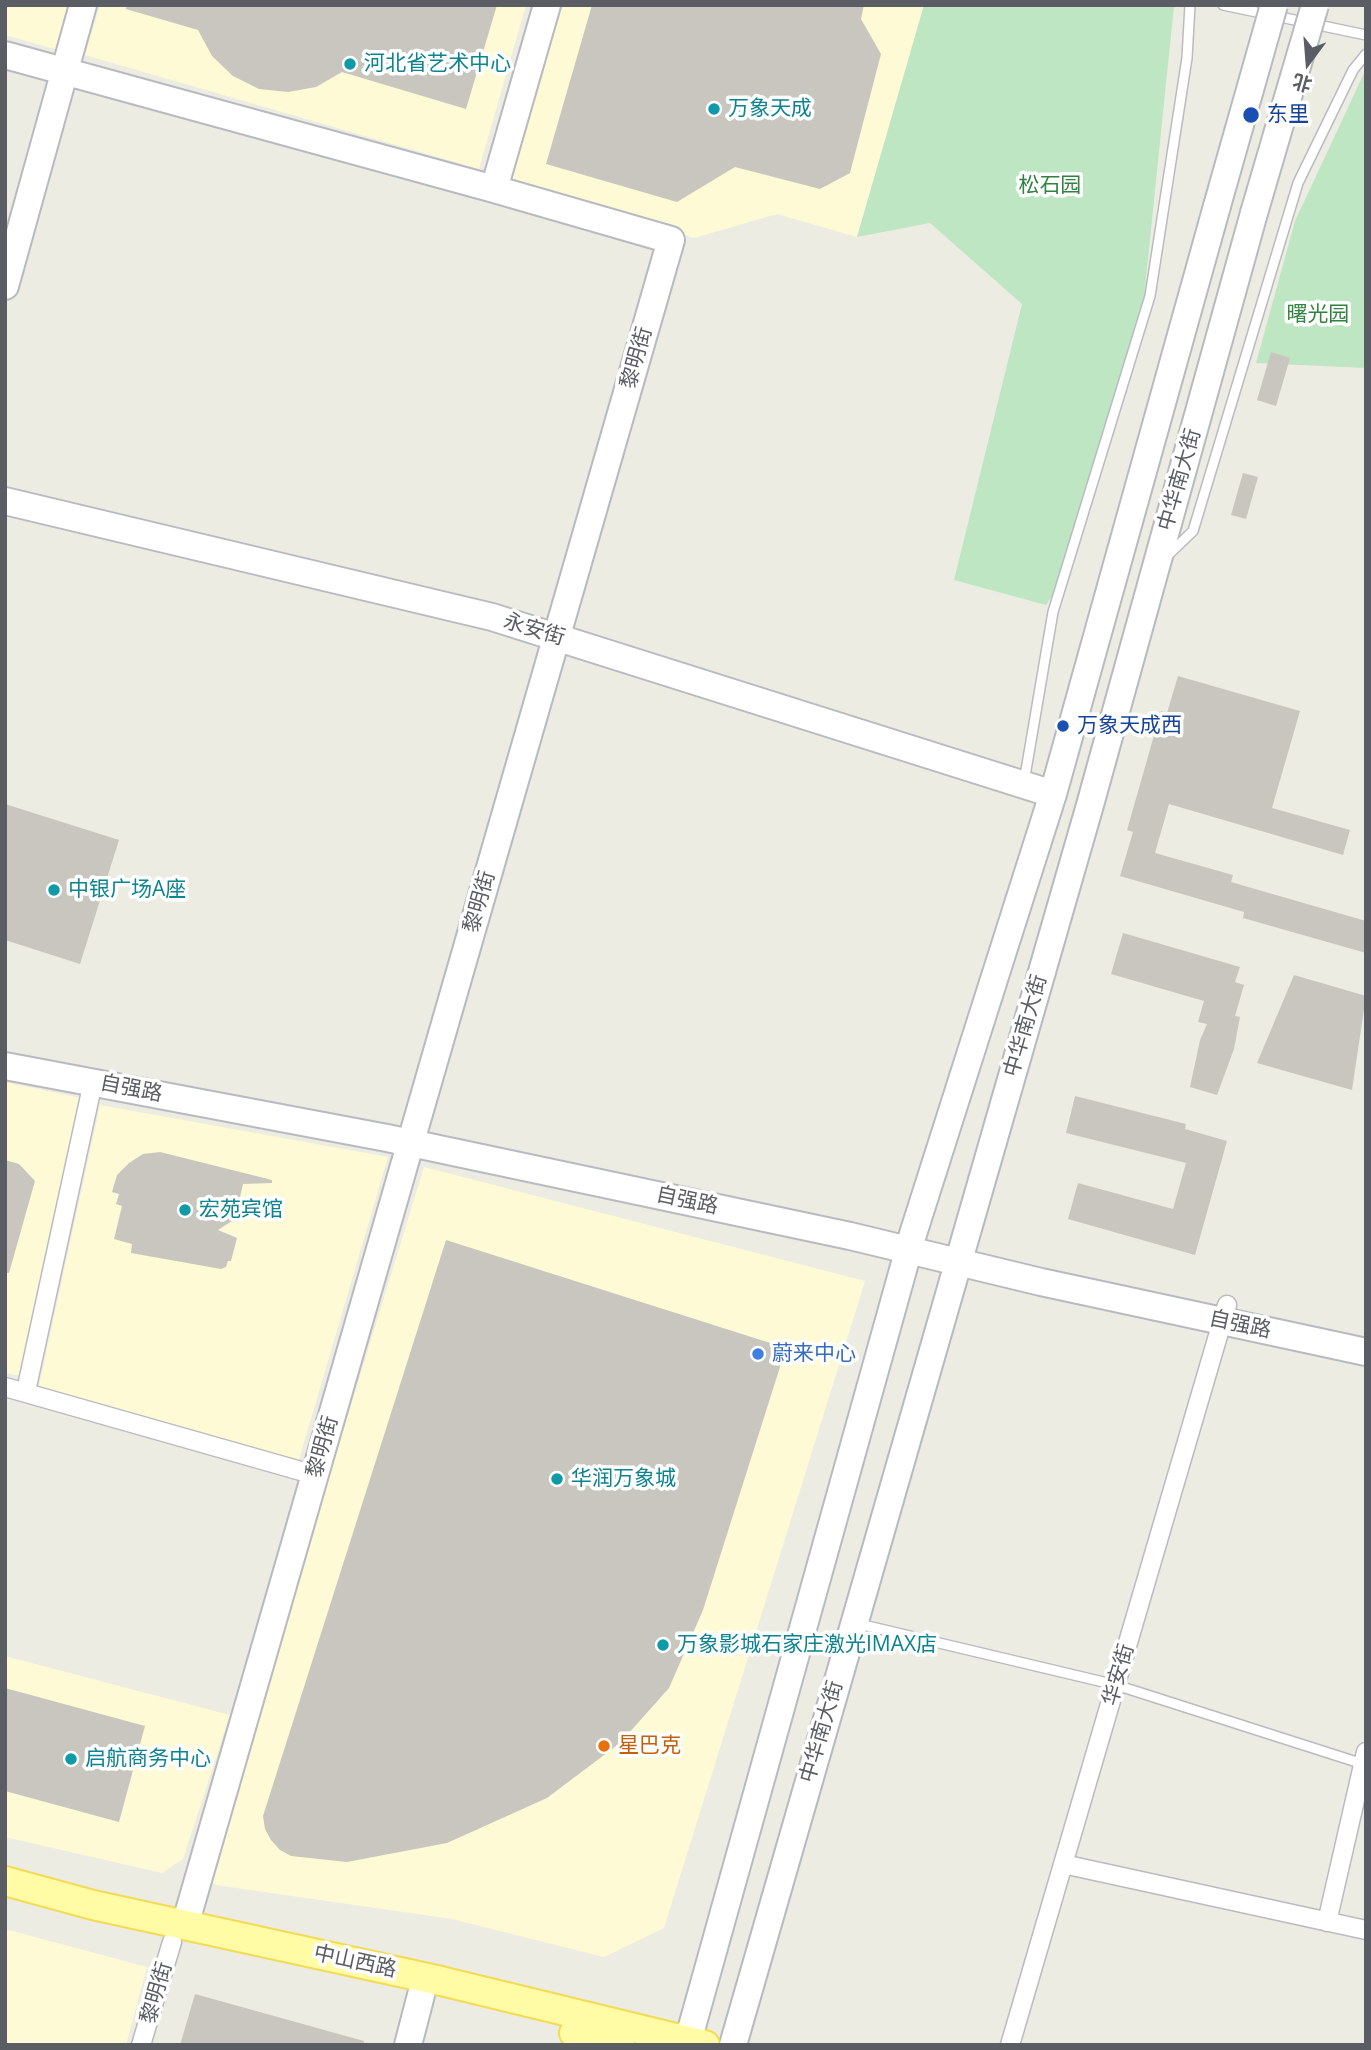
<!DOCTYPE html>
<html>
<head>
<meta charset="utf-8">
<style>
	body { margin:0 }
	#map { position:relative; width:1371px; height:2050px; overflow:hidden; background:#edece2; font-family:"Open Sans","Noto Sans SC",sans-serif }
	canvas { display:block }
	.frame { position:absolute; inset:0; border:7px solid #5a5d63; pointer-events:none }
	.north { position:absolute; left:1273px; top:28px; width:70px; height:70px; -webkit-text-stroke:5px #fff; paint-order:stroke; rotate:196deg; font-size:19px; font-weight:700; line-height:28px; text-align:center; color:#5a5d63 }
	.north::after { content:''; display:block; margin:auto; width:24px; height:32px; background:#5a5d63; clip-path:polygon(50% 0,100% 100%,50% 72%,0 100%) }
</style>
</head>
<body>
<div id="map">
<canvas width="1371" height="2050"></canvas>
<div class="frame"></div>
<div class="north">北</div>
</div>
<script>
const ctx = document.querySelector('canvas').getContext('2d');
ctx.lineJoin = 'round';
function fillPath(path, color) {
  ctx.fillStyle = color;
  ctx.fill(path, 'evenodd');
}
function trace(path, color, width, dash) {
  ctx.strokeStyle = color;
  ctx.lineWidth = width;
  ctx.lineCap = dash ? 'butt' : 'round';
  ctx.setLineDash(dash || []);
  ctx.stroke(path);
}
function label(font, color, halo, rows, align = 'center') {
  ctx.font = font + ' "Open Sans","Noto Sans SC",sans-serif';
  ctx.lineWidth = 7;
  ctx.setLineDash([]);
  ctx.textBaseline = 'middle';
  ctx.strokeStyle = halo;
  ctx.fillStyle = color;
  for (const [text, x, y, turn = 0] of rows) {
    ctx.save();
    ctx.translate(x, y);
    ctx.rotate((+turn || 0) * Math.PI / 180);
    ctx.textAlign = isNaN(turn) ? turn : align;
    if (halo) ctx.strokeText(text, 0, 0);
    ctx.fillText(text, 0, 0);
    ctx.restore();
  }
}
const commercial = new Path2D(`
	M5,5H68L55,49L5,35Z
	M100,5H526L479,169L85,55Z
	M560,5H924L857,237L777,214L694,238L508,184Z
	M5,1082L80,1098L22,1376L5,1373Z
	M100,1105L388,1157L298,1463L39,1386Z
	M424,1167L865,1281L664,1928L604,1957L452,1919L216,1885L206,1879Z
	M5,1656L230,1715L183,1859L162,1873L5,1837Z
	M5,1929L147,1967L126,2045H5Z`);
const green = new Path2D(`
	M924,5L1174,6L1144,298L1054,593L1046,605L954,580L1022,304L930,223L857,237Z
	M1366,69V368L1256,363L1295,221Z`);
const building = new Path2D(`
	M127,5H497L466,109L342,72L316,87L288,92L259,89L233,76L212,56L198,30L126,9Z
	M592,5H864L861,19L881,54L850,173L820,189L735,167L677,202L546,164Z
	M1271,352L1290,358L1276,406L1257,400Z
	M1243,473L1258,477L1246,519L1231,515Z
	M1178,676L1300,711L1272,808L1350,830L1343,855L1169,804L1155,853L1233,875L1231,882L1366,921V953L1243,918L1244,912L1120,876L1133,832L1127,830L1161,711L1167,713Z
	M5,804L119,840L80,964L5,940Z
	M1123,933L1240,967L1235,982L1244,985L1235,1016L1240,1017L1234,1049L1217,1095L1190,1087L1200,1040L1207,1024L1198,1022L1204,1001L1111,974Z
	M1294,975L1366,996L1352,1090L1257,1063Z
	M1075,1096L1186,1124L1185,1129L1227,1141L1195,1255L1068,1219L1078,1183L1173,1209L1186,1163L1066,1133Z
	M160,1152L272,1180V1183L243,1184L235,1219L218,1230L237,1238L231,1261H228L226,1267L221,1269L131,1253L132,1244L114,1239L122,1206L116,1204L119,1194L112,1192L117,1175L129,1163L143,1154Z
	M5,1160L19,1164L35,1181L9,1273H5Z
	M446,1240L786,1348L703,1610L669,1688L620,1743L547,1798L447,1843L347,1862L291,1856L280,1850L271,1840L265,1829L263,1816Z
	M5,1688L145,1726L119,1822L5,1791Z
	M195,1994L364,2041L363,2045H180Z`);
const lane = new Path2D(`
	M1223,5L1366,35
	M1167,556L1193,531L1298,183L1353,70L1366,54
	M1024,782L1053,612L1150,296L1187,58L1190,5
	M855,1623L1116,1685L1363,1764`);
const street = new Path2D(`
	M5,1387L315,1475
	M26,1391L93,1082
	M1063,1864L1366,1930
	M1327,1922L1366,1752
	M141,2045L172,1942
	M1010,2045L1227,1305`);
const secondary = new Path2D(`
	M5,55L494,189
	M5,286L83,5
	M5,501L492,617L1053,794
	M5,1066L387,1138L850,1236L1041,1282L1366,1352
	M185,1925L671,240L494,189L547,5
	M688,2041L913,1234L1053,794L1217,206
	M408,2045L421,1995
	M733,2045L1090,805L1254,213`);
const primary = new Path2D(`
	M5,1881L93,1905L441,1981L705,2045
	M574,2033L620,2045`);
const secondaryBridge = new Path2D(`
	M1217,206L1274,5
	M1254,213L1315,5`);
const markers = [
	[350,64,7,"#0f9aa8"],
	[714,109,7,"#0f9aa8"],
	[1251,115,9,"#1a4fb4"],
	[1063,726,7,"#1a4fb4"],
	[54,890,7,"#0f9aa8"],
	[185,1210,7,"#0f9aa8"],
	[758,1354,7,"#3f7fe0"],
	[557,1479,7,"#0f9aa8"],
	[663,1645,7,"#0f9aa8"],
	[604,1746,7,"#e8710a"],
	[71,1759,7,"#0f9aa8"]
];
const cultureNames = [
	["河北省艺术中心",364,64],
	["万象天成",728,109],
	["中银广场A座",68,890],
	["宏苑宾馆",199,1210],
	["华润万象城",571,1479],
	["万象影城石家庄激光IMAX店",677,1645],
	["启航商务中心",85,1759]
];
const transitNames = [
	["东里",1267,115],
	["万象天成西",1077,726]
];
const parkNames = [
	["松石园",1050,186],
	["曙光园",1318,315]
];
const streetNames = [
	["黎明街",637,358,-74],
	["中华南大街",1180,480,-74],
	["永安街",534,630,17],
	["黎明街",480,902,-74],
	["中华南大街",1026,1026,-74],
	["自强路",131,1089,11],
	["自强路",687,1201,12],
	["自强路",1240,1325,12],
	["黎明街",323,1447,-74],
	["华安街",1119,1675,-74],
	["中华南大街",822,1732,-74],
	["中山西路",355,1962,12],
	["黎明街",157,1993,-74]
];
const shopNames = [
	["蔚来中心",772,1354]
];
const foodNames = [
	["星巴克",618,1746]
];
fillPath(commercial, '#fefad6');
fillPath(green, '#bee6c3');
fillPath(building, '#c8c6bf');
trace(lane, '#babbc1', 12);
trace(street, '#babbc1', 21);
trace(secondary, '#b8bac1', 30);
trace(primary, '#f3db56', 32);
trace(lane, '#fff', 9);
trace(street, '#fff', 18);
trace(secondary, '#fff', 26);
trace(primary, '#fffca5', 28);
trace(secondaryBridge, '#b8bac1', 30, []);
trace(secondaryBridge, '#fff', 26);
for (const [x, y, r, color] of markers) {
  const dot = new Path2D();
  dot.arc(x, y, r, 0, 2 * Math.PI);
  ctx.fillStyle = color;
  ctx.fill(dot);
  trace(dot, '#fff', 2.5);
}
label('21px', '#0d838f', '#fff', cultureNames, 'left');
label('21px', '#164399', '#fff', transitNames, 'left');
label('21px', '#338240', '#fff', parkNames);
label('21px', '#5a5d63', '#fff', streetNames);
label('21px', '#366cbe', '#fff', shopNames, 'left');
label('21px', '#c56008', '#fff', foodNames, 'left');
</script>
</body>
</html>
